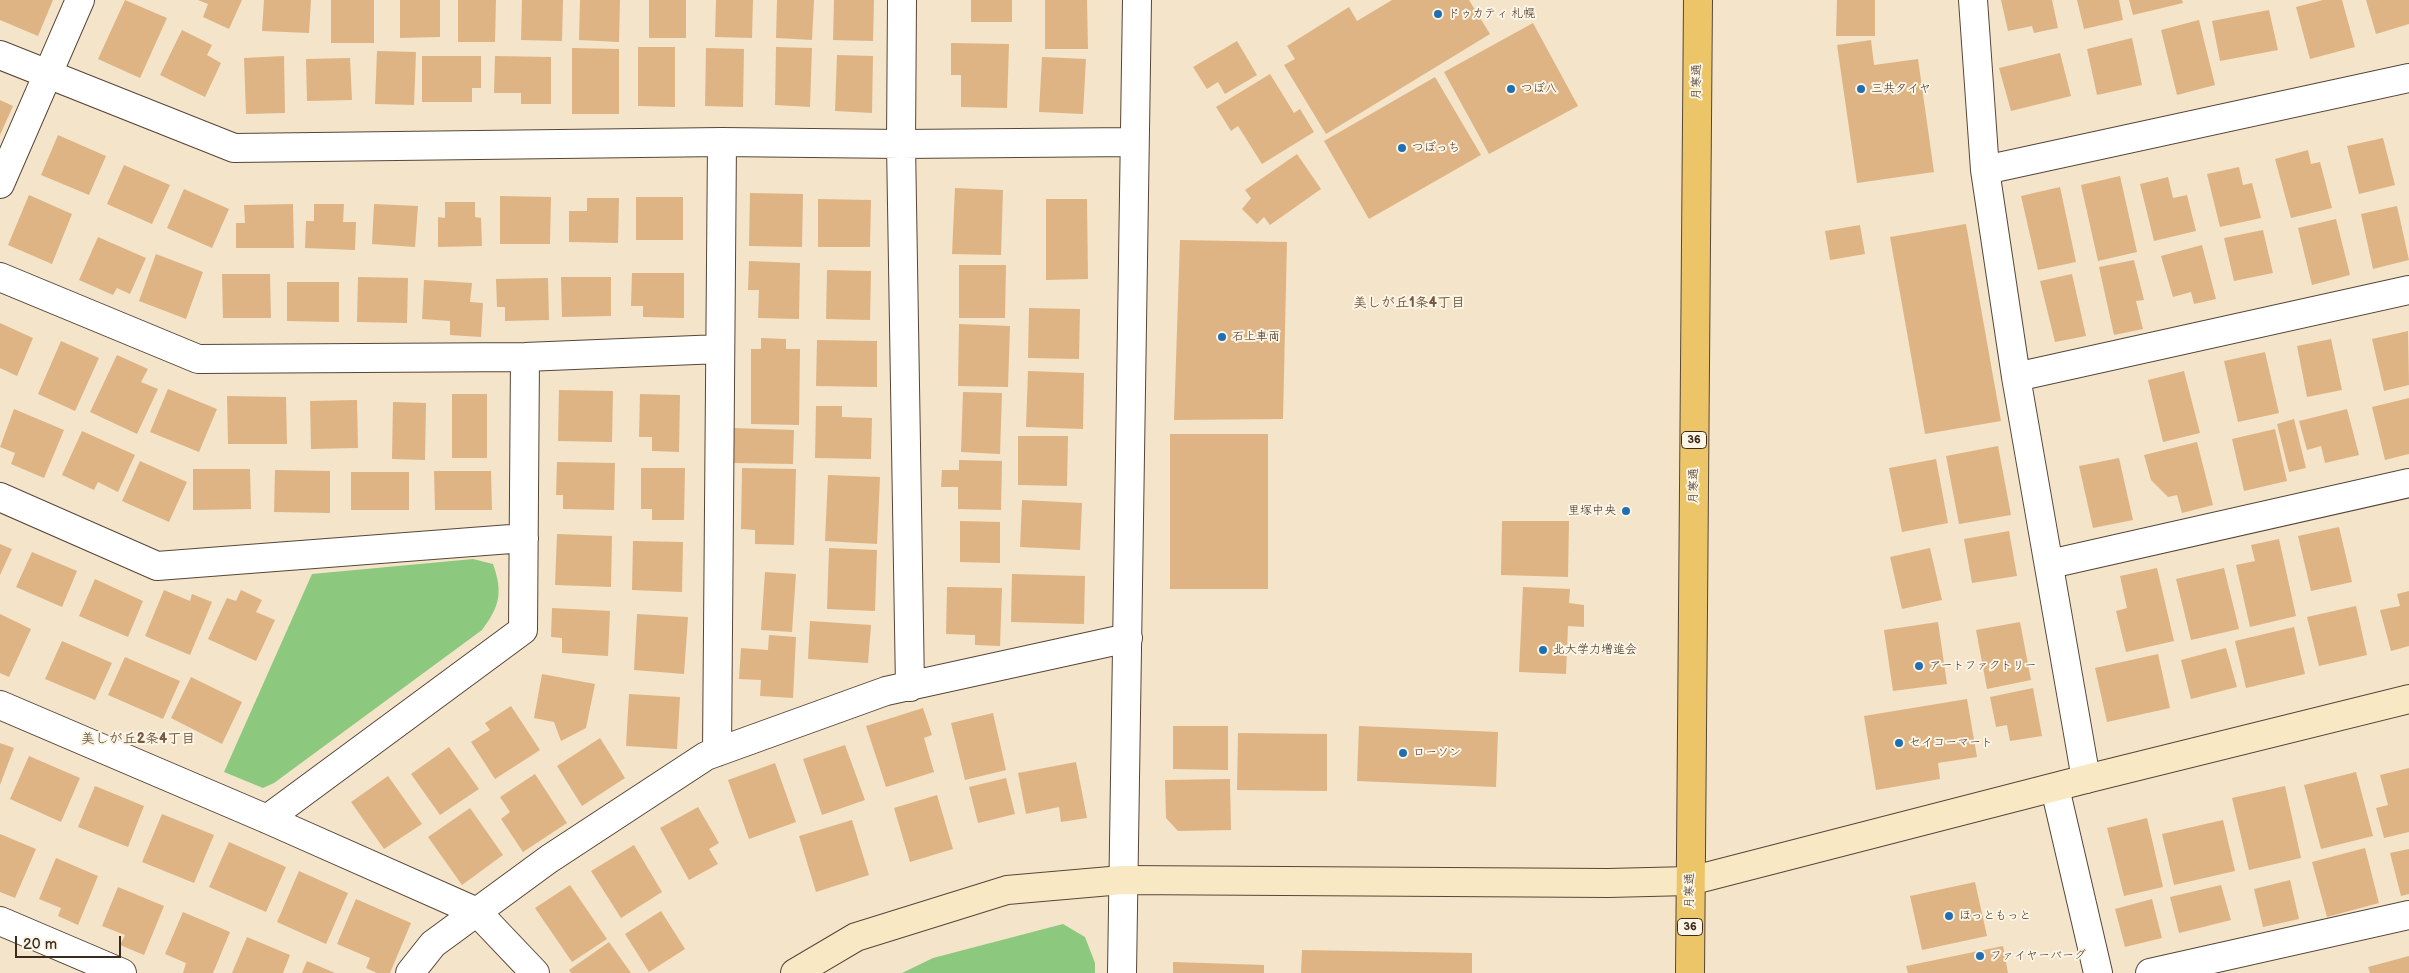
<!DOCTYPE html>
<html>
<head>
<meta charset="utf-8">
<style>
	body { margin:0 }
	#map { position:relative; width:2409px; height:973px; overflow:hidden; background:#f4e4c9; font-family:"Balsamiq Sans",sans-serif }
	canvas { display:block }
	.scale { position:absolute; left:15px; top:936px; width:106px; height:22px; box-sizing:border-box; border:2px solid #3b2a1e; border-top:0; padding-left:6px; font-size:15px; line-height:18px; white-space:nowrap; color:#3b2a1e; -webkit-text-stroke:4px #fcf5e5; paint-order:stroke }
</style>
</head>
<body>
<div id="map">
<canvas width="2409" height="973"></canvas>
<div class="scale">20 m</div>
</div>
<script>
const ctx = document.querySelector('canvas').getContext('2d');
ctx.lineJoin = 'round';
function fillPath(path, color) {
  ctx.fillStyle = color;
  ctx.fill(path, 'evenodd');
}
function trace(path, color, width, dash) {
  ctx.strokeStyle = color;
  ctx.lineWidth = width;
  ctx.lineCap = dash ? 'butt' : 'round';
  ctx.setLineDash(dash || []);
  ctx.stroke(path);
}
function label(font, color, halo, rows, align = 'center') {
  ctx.font = font + ' "Balsamiq Sans","Klee One",sans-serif';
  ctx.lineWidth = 4;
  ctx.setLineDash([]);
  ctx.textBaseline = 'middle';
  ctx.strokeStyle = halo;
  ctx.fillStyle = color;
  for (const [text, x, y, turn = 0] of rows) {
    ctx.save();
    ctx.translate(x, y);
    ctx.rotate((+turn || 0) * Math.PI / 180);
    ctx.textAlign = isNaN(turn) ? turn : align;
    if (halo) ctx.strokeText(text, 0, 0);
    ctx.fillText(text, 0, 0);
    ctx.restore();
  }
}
const green = new Path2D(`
	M473,559L493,564C503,592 500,606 482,630L274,783L263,788L224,772L312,574Z
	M1063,924L1085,937L1095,963V973H902L933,958Z`);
const building = new Path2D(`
	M0,0H53L38,36L0,20Z
	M125,0L167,18L140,78L98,59Z
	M198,0H242L229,29L203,17L208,4Z
	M264,0H311L309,33L262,31Z
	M331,0H374V43H331Z
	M400,0H440V37L400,38Z
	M458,0H496L495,42H458Z
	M522,0H563L562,41L521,40Z
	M580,0H620L619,42L579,40Z
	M649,0H686V38H649Z
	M716,0H753L752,38L715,37Z
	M777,0H814L812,40L776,38Z
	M834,0H874L873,41L833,40Z
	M971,0H1012V22H971Z
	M1045,0H1087L1088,49H1045Z
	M1392,0H1469L1490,34L1326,134L1284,65L1295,59L1287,46L1349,7L1357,21Z
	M1837,0H1875V36H1836Z
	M2001,0H2052L2058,28L2034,33L2032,26L2008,31Z
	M2077,0H2119L2123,20L2084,29Z
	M2129,0H2182L2183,3L2133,15Z
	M2323,0H2342L2355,47L2310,59L2296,7Z
	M2366,0H2409V24L2376,34Z
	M2269,10L2278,50L2220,61L2212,21Z
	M2199,20L2215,85L2177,95L2161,30Z
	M1533,23L1578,106L1489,154L1444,72Z
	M182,30L212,45L207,55L221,63L205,97L160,75Z
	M2132,38L2142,85L2097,95L2087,49Z
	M1871,40L1874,65L1918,59L1934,172L1857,183L1837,45Z
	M1237,41L1257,75L1225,94L1218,82L1207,89L1193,67Z
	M951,43L1009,44L1007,108L961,107V75H951Z
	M638,47H675V107L638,106Z
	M776,47L812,48L810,107L775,105Z
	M572,48L619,49V114H572Z
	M706,48L744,49L743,107L705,106Z
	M377,51L416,52L414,105L375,104Z
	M2060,53L2071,96L2011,111L1999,68Z
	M837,55L873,56L872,113L835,111Z
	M284,56L285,113L246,114L244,58Z
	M422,56H481V88H472V102H422Z
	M495,56L551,57V104H521V93H494Z
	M1042,57L1086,59L1083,114L1039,112Z
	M350,58L352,100L307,101L306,59Z
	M1270,74L1294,113L1300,109L1314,132L1262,164L1238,126L1231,131L1216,107Z
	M1435,77L1481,155L1369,219L1324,141Z
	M0,100L13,106L0,135Z
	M58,135L106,156L89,195L41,175Z
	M2383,138L2395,185L2359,194L2347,146Z
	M2308,150L2311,164L2320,162L2332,208L2291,218L2275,159Z
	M1297,154L1321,189L1270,225L1264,217L1257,224L1242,209L1251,198L1245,190Z
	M124,165L170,185L152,224L107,204Z
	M2239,167L2243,185L2252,183L2261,218L2220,227L2207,174Z
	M2120,176L2137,252L2098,261L2081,185Z
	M2168,177L2173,198L2187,195L2196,231L2154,241L2140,184Z
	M2060,187L2076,262L2038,270L2021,196Z
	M955,188L1003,190L1001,255L952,254Z
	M184,189L229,209L212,248L167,228Z
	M750,193L803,194L802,247L749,246Z
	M29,195L72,214L52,264L8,245Z
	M500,196L551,197L550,244H500Z
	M636,197H683V240H636Z
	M587,198H619L618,243L569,242V211H587Z
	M818,199L871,200L870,247H818Z
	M1046,199H1087L1088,279L1046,280Z
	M445,202H475V217L481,218L482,246L438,247V217L445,218Z
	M293,204L294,248H236V223H245L244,205Z
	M314,204H344L343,222H356L355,250L305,248L306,221H314Z
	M374,204L418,206L415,247L372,244Z
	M2397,206L2409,260L2373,269L2361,214Z
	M2336,219L2350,275L2312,285L2298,228Z
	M1966,224L2001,421L1925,434L1890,237Z
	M1860,225L1865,254L1830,260L1825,231Z
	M2263,230L2273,273L2234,281L2224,238Z
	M98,237L146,258L130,294L117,288L113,295L79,280Z
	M1180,240L1287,242L1283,419L1174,420Z
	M2202,245L2216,299L2194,304L2191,292L2173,297L2161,256Z
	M156,254L203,272L186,319L139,301Z
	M2134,260L2144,300L2136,301L2143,329L2114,335L2099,267Z
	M749,261L800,263L799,319L758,318L759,290H748Z
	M959,265H1006L1005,318H959Z
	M827,270L871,271L870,320L826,319Z
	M632,273H684V318L643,317V306H631Z
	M222,274H270L271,318H223Z
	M2072,274L2086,336L2055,342L2040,281Z
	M358,277L408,278L407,323L357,322Z
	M561,277H611V316L562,317Z
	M548,278L549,320L505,321V307H497L496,279Z
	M424,280L472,283L470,302L483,303L481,337L450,335V321L422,319Z
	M287,282H339V322L287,321Z
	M1029,308L1080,309L1079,359L1028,358Z
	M0,323L33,338L17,376L0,368Z
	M959,324L1010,326L1008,387L958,386Z
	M2408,331L2409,385L2384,391L2372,339Z
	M761,338L786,339V349H800L799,425L751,424V349H761Z
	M2331,339L2342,390L2307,397L2297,346Z
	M817,340L877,341V387L816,386Z
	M61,341L99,358L75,411L38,394Z
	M2265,352L2279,413L2238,422L2224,361Z
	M117,355L148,369L141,382L158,389L137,434L90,412Z
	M1028,371L1084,373L1083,429L1026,427Z
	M2184,371L2200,433L2163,442L2148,380Z
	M168,389L217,409L199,452L150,432Z
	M559,390L613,391L612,442L558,441Z
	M963,392L1002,393L1000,454L961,452Z
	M452,394H487V458H452Z
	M640,394L680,395L679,452L652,451V437H639Z
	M227,396L286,397L287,444H228Z
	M2409,398V454L2385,460L2372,407Z
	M357,400L358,448L311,449L310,401Z
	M393,402L426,403L425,460L392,459Z
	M816,406H842V417L872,418L871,459L815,458Z
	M14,409L64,430L44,478L11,464L15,453L0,447Z
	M2347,409L2359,455L2325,463L2321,446L2307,450L2299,421Z
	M2294,419L2306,468L2289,472L2277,424Z
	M734,428L794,430L793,464L733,463Z
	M2275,429L2287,481L2244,491L2232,439Z
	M82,431L135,455L118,492L98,482L94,490L62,475Z
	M1170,434H1268V589H1170Z
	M1018,436H1068L1067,486L1018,485Z
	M2197,442L2213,505L2182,513L2177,495L2168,497L2151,480L2144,455Z
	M1998,446L2011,515L1959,524L1946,456Z
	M2119,458L2133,520L2093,528L2079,466Z
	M1936,459L1948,523L1902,532L1889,468Z
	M959,460L1002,461L1001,510L958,509V487H941L942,470H959Z
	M140,461L187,482L169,522L122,501Z
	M557,462L615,463L614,510L563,509V495H556Z
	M641,468H685L684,520H652V509H641Z
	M742,468L796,469L794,545L755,544V530L741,529Z
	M193,469H250L251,509L193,510Z
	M275,470L330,471V513L274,512Z
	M434,471H491L492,510H435Z
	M351,472H409V510H351Z
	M828,475L880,477L877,544L825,541Z
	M1022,500L1082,503L1080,550L1020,547Z
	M960,521L1000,522V563L960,562Z
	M1502,521H1569L1568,577L1501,575Z
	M2339,527L2352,582L2311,591L2298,536Z
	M2009,531L2017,576L1972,583L1964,539Z
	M557,534L612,536L611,587L555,585Z
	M2279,539L2296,616L2250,627L2236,565L2255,561L2251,545Z
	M633,541L683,542L682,592L632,590Z
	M0,544L12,549L0,575Z
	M829,548L877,550L875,611L827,609Z
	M1930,548L1942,600L1902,609L1890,557Z
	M32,552L77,571L62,607L16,587Z
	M2157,568L2174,641L2126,652L2116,611L2127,608L2120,576Z
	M2224,568L2239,629L2191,640L2176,579Z
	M765,572L796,574L792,632L761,630Z
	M1012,574L1085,576L1084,624L1011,622Z
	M95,579L143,601L128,637L79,616Z
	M947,587L1002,588L1000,646L975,645V635L946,634Z
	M1523,587L1570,589L1569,603L1584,605V627L1568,626L1566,674L1519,672Z
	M164,590L190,601L192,594L212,602L190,655L145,636Z
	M241,590L262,600L256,612L275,620L256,661L208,639L227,598L236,601Z
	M2409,591V646L2391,651L2380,610L2400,606L2397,594Z
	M2356,606L2367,655L2319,666L2307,617Z
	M552,608L610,611L608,656L562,653V638L551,637Z
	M0,614L31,629L9,677L0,673Z
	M637,614L688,617L684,674L634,670Z
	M810,621L871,625L868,663L808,659Z
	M1938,622L1947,684L1893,691L1884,630Z
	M2020,622L2031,680L1987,689L1976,630Z
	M2294,627L2305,674L2246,688L2235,641Z
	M769,635L796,637L793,698L760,696L761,680L739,679L741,648L768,650Z
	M62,641L112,663L95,700L45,679Z
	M2226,648L2237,687L2191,699L2181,660Z
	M2158,654L2170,708L2107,722L2095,668Z
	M125,657L180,681L163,719L108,695Z
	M542,674L595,684L586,728L561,741L554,722L534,718Z
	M191,677L242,702L222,744L171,718Z
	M2033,688L2042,736L2010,741L2007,725L1996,727L1990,697Z
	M629,694L680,697L677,749L626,746Z
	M1967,699L1977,757L1938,763L1940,779L1876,790L1864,716Z
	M511,706L540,750L495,779L471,742L490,730L485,723Z
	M923,708L932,735L924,738L934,772L886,787L866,726Z
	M993,713L1006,770L965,780L951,723Z
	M1173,726H1228V770L1173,769Z
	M1359,726L1498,732L1496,787L1357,781Z
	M1238,733L1327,734V791L1237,790Z
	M600,738L625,778L582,806L557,766Z
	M0,743L14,748L0,785Z
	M845,745L865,800L822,815L803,759Z
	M449,747L479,789L440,815L411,774Z
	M29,756L80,778L61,822L10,799Z
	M1076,762L1087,818L1061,822L1059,807L1026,814L1018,773Z
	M775,763L796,822L749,839L728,780Z
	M2409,768V832L2384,838L2376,808L2388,805L2380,775Z
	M2356,772L2373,836L2321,849L2304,785Z
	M535,774L567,823L523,852L501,819L510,812L500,797Z
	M388,776L422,824L384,849L351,802Z
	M1006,778L1015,814L978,823L969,787Z
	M1230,779L1231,830L1178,831L1166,818L1165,780Z
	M95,786L144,806L128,847L78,827Z
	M2285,786L2301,858L2249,870L2232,798Z
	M937,795L953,849L910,862L894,808Z
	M698,807L719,843L709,849L718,864L689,880L660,828Z
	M470,808L503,855L462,885L428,837Z
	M162,814L214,835L194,883L142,862Z
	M2147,818L2163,887L2124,896L2107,828Z
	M852,820L869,875L816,892L799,836Z
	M2223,820L2235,871L2174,885L2162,834Z
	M0,834L36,849L15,898L0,892Z
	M229,842L286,867L266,912L209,887Z
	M634,845L662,892L621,918L591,871Z
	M2365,848L2379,903L2327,917L2312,862Z
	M2409,849V894L2401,896L2390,853Z
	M56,858L98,876L78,925L58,916L61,908L39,899Z
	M299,871L348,893L326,944L277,922Z
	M2290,880L2299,919L2263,927L2254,889Z
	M1975,882L1987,936L1922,950L1910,896Z
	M570,885L607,939L572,962L535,908Z
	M2221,885L2231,920L2179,933L2170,897Z
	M118,887L164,906L144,955L120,945L125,935L102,926Z
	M356,899L411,923L390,973H377L366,968L370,958L337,944Z
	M2152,899L2162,938L2125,947L2115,909Z
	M661,911L685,949L649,972L625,934Z
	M183,912L230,932L213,973H183L186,963L165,954Z
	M247,937L290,955L283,973H232Z
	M609,942L631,973H571L569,970Z
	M2003,946L2008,973H1908L1906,966Z
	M1302,950L1472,953V973H1301Z
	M2409,956V973H2370L2368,967Z
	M307,961L335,973H302Z
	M1173,962L1264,965V973H1173Z`);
const street = new Path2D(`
	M902,0L901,144L910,687
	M1973,0L1985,170L2016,377L2086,779
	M0,55L234,148L722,142L901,144L1134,142
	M1985,170L2409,78
	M0,184L80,0
	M0,277L198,359L525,357L720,349
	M2016,377L2409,290
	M0,497L157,566L524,538
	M2050,564L2409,483
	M0,705L267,819L477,912L535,973
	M717,752L722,142
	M2055,788L2098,973
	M267,819L523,630L525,357
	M0,921L122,973
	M410,973L433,944L549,859L706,756L886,691L1128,638
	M1122,973L1137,0
	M2150,973L2409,915`);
const secondary = new Path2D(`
	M795,973L856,937L1007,890L1122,880L1608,883L1690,881L2086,779L2409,699`);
const highway = new Path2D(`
	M1690,973L1698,0`);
const markers = [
	[1438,14,5,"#1f6fb2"],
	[1511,89,5,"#1f6fb2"],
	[1861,89,5,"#1f6fb2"],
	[1402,148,5,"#1f6fb2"],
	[1222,337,5,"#1f6fb2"],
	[1626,511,5,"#1f6fb2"],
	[1543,650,5,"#1f6fb2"],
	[1919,666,5,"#1f6fb2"],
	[1899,743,5,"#1f6fb2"],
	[1403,753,5,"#1f6fb2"],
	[1949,916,5,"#1f6fb2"],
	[1980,956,5,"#1f6fb2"]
];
const shields = [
	[1694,440,25],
	[1690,927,25]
];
const shieldNames = [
	["36",1694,440],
	["36",1690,927]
];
const poiNames = [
	["ドゥカティ 札幌",1448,14],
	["つぼ八",1521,89],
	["三共タイヤ",1871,89],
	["つぼっち",1412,148],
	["石上車両",1232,337],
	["里塚中央",1616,511,"right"],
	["北大学力増進会",1553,650],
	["アートファクトリー",1929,666],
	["セイコーマート",1909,743],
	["ローソン",1413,753],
	["ほっともっと",1959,916],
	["ファイヤーバーグ",1990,956]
];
const streetNames = [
	["月寒通",1697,82,-89],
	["月寒通",1694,486,-89],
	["月寒通",1690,891,-90]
];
const neighbourhoodNames = [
	["美しが丘1条4丁目",1409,303],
	["美しが丘2条4丁目",138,739]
];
fillPath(green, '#8cc97e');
fillPath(building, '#dfb484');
trace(street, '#574638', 30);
trace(secondary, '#574638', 30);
trace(highway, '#574638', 30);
trace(street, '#fff', 28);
trace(secondary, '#f8e8c3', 28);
trace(highway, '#edc569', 28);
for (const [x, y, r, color] of markers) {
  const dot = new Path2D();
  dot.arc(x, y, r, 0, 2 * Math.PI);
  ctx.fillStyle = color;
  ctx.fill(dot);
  trace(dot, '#fcf5e5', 2);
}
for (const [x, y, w] of shields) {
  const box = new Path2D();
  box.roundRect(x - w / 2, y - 8.5, w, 17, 4);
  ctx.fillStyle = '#fcf5e5';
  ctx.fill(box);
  trace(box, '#3b2a1e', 1);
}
label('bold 11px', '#3b2a1e', null, shieldNames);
label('12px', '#3b2a1e', '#fcf5e5', poiNames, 'left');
label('12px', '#3b2a1e', '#fcf5e5', streetNames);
label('bold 14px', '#745a42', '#fcf5e5', neighbourhoodNames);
</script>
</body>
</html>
